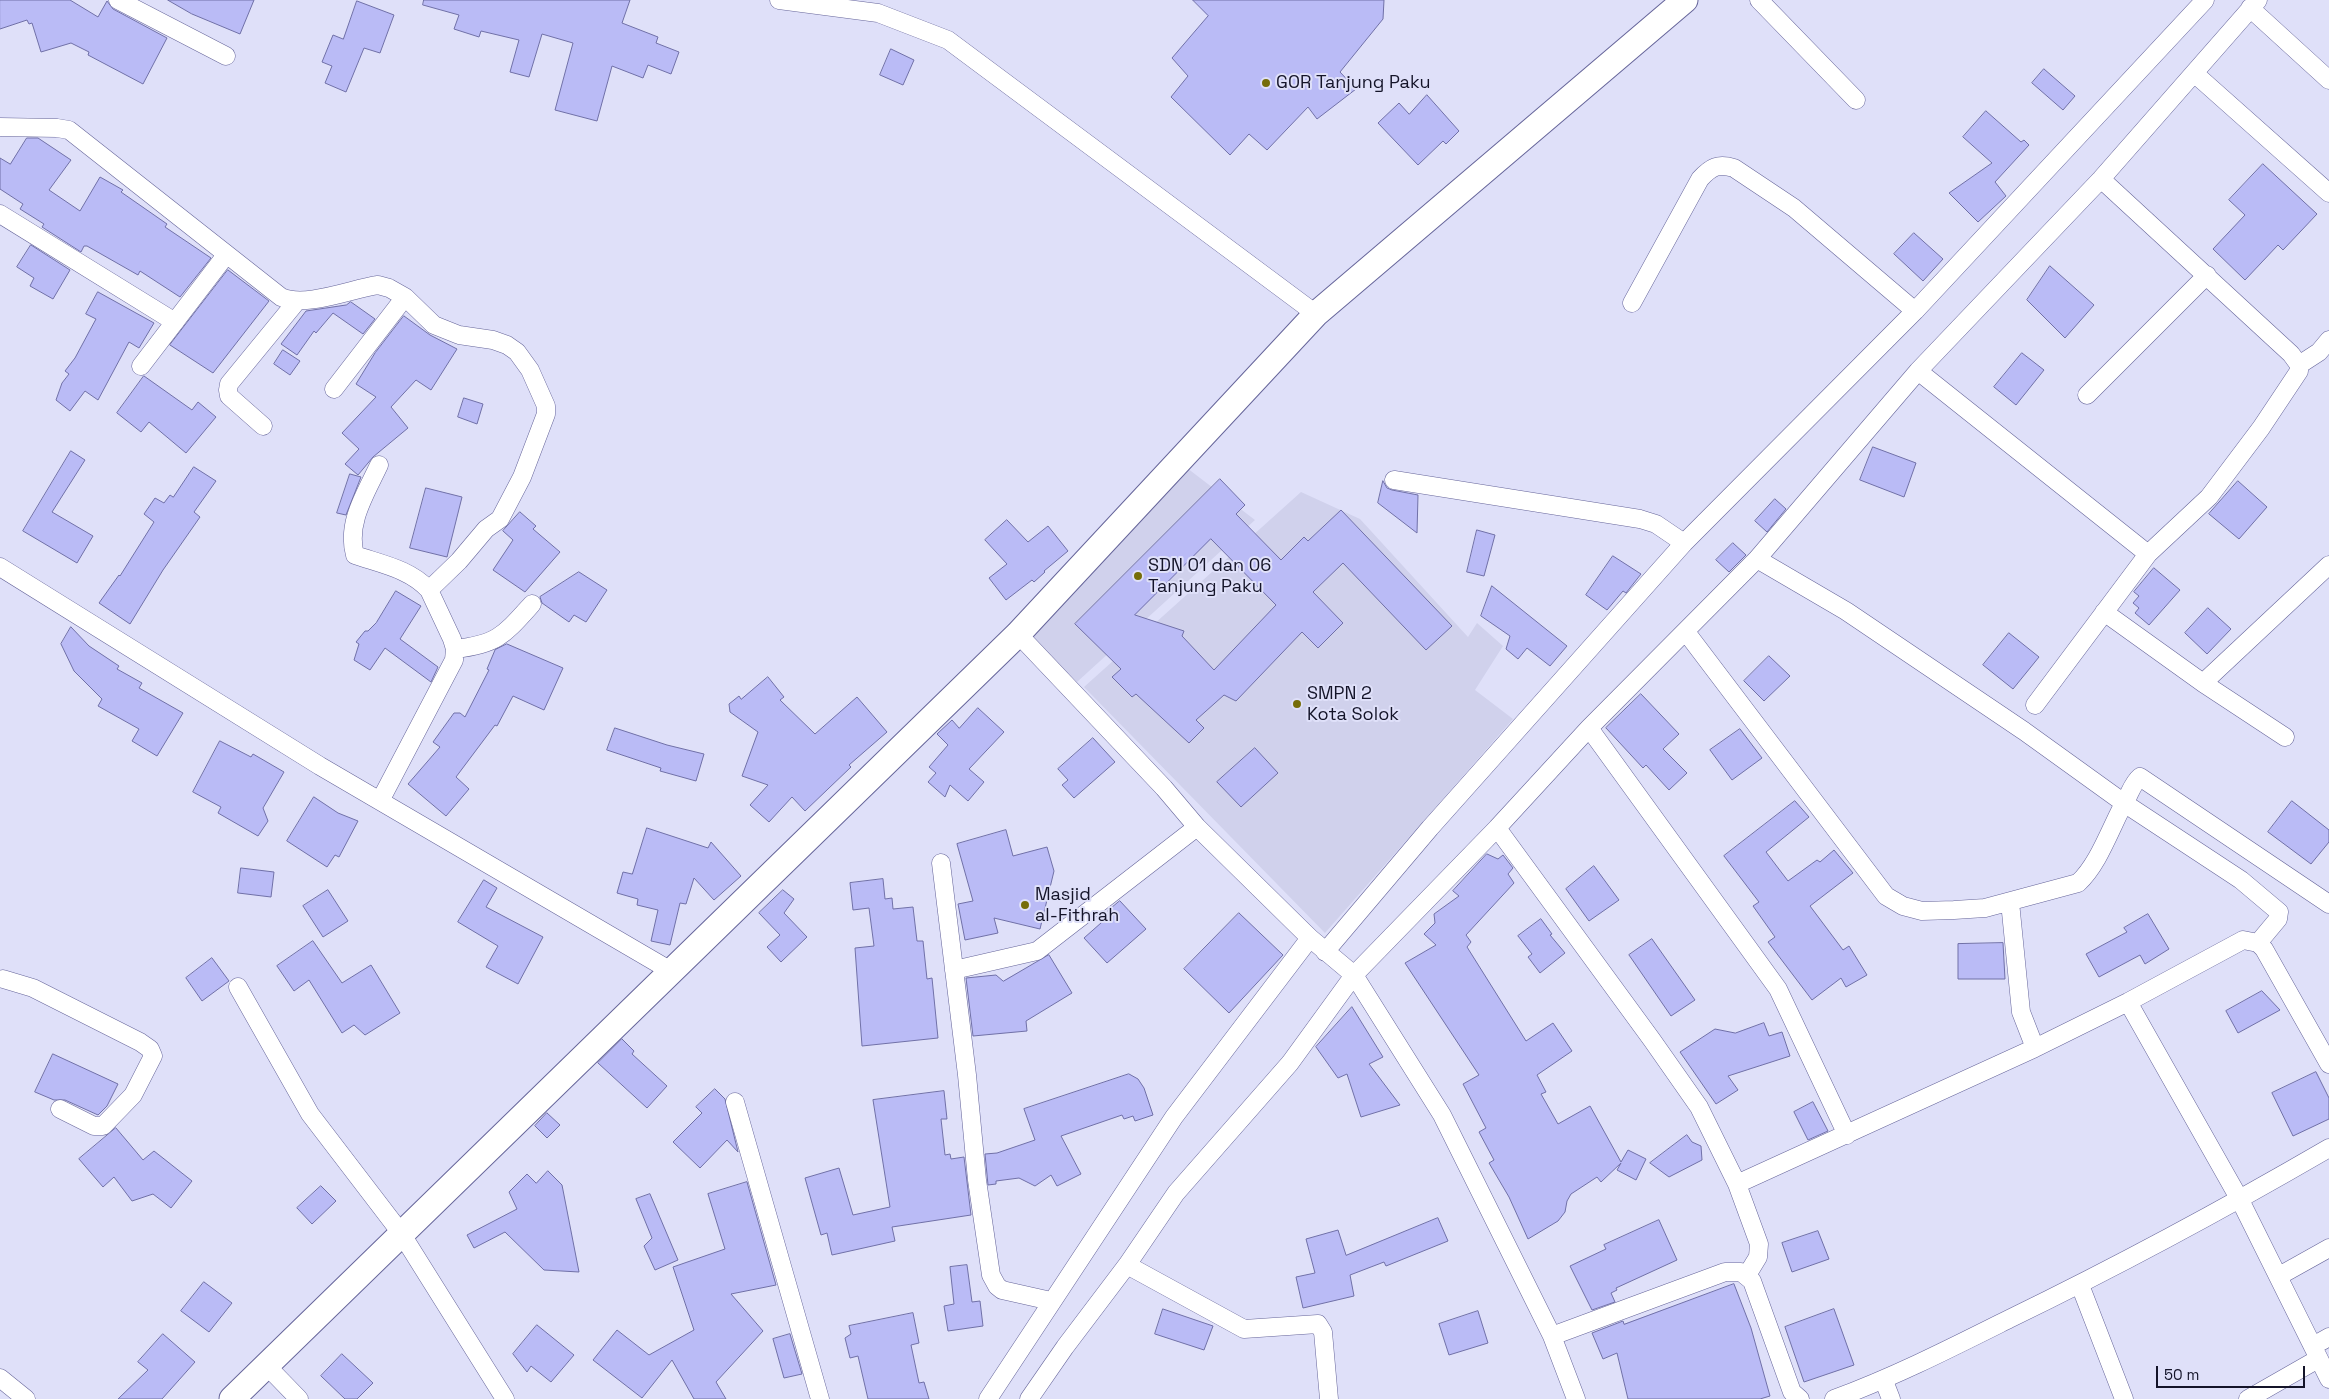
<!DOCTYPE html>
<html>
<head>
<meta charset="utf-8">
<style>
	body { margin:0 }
	#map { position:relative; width:2329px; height:1399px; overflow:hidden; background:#dfe0f9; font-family:"Space Grotesk",sans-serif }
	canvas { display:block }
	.scale { position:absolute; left:2156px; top:1366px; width:149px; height:22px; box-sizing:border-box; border:2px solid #141429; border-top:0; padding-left:6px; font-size:15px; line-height:18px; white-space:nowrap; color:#141429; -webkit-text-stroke:4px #dfe0f9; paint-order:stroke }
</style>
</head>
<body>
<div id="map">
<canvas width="2329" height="1399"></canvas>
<div class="scale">50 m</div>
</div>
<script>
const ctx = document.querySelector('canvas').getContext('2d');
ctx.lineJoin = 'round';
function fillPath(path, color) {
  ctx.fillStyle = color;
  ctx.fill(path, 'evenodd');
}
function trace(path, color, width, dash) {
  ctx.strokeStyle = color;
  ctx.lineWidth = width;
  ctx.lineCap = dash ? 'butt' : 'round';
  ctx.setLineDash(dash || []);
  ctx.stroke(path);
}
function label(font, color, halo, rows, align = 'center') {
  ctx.font = font + ' "Space Grotesk",sans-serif';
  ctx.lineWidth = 4;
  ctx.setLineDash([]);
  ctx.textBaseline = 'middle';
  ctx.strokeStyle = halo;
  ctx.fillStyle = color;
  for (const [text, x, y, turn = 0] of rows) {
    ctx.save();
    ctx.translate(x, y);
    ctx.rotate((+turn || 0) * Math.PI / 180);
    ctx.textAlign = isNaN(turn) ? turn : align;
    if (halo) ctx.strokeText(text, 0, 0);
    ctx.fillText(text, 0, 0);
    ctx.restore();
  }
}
const built = new Path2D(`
	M1187,468L1255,520L1077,682L1028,633Z
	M1301,492L1360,519L1468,637L1477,623L1503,646L1475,690L1513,719L1325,933L1084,687Z`);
const building = new Path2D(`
	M0,0H70L98,17L107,1L113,9L167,38L143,84L88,55L89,52L71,43L41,52L32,23L29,24L27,20L0,29Z
	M168,0H254L240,34L192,14Z
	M424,0H630L622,23L658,37L656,43L679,52L671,74L648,65L643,78L612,66L597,121L555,110L573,43L542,34L529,77L510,72L519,40L481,31L479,37L454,29L459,15L423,5Z
	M1193,0H1384L1383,19L1340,72L1356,89L1317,119L1308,107L1267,150L1249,134L1230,155L1171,97L1188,76L1172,58L1208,16Z
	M357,1L394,15L380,53L364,48L346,92L325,83L332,66L322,62L333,35L343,39Z
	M891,49L914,60L903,85L880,75Z
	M2044,69L2075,96L2063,110L2032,83Z
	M1427,95L1459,131L1446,144L1443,141L1418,165L1378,123L1399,103L1409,114Z
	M1986,111L2021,142L2024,140L2029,145L1995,182L2006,196L1978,222L1949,193L1992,163L1963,137Z
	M27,138H38L71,160L49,190L80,211L100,177L123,190L121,192L167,224L165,227L211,258L180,297L140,271L138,275L87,246H84L81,252L42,227L44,224L20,209L23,204L0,189V158L10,164Z
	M2263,164L2317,214L2283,250L2278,245L2245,280L2213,249L2245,215L2229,200Z
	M1914,233L1943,259L1923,281L1894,254Z
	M31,245L70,270L53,299L30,286L34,278L17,267Z
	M2050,266L2094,305L2065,338L2027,300Z
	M228,270L269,301L213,373L170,345Z
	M98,292L154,323L139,348L129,342L98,400L85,391L70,411L56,400L62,383L69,374L65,371L75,358L96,319L86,314Z
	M351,302L375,319L363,334L333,313L316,333L314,331L297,355L281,344L306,311L346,305Z
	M404,316L430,335L457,349L431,390L416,380L391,407L408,428L373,457L358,475L345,464L359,449L342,433L376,397L356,384L375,353Z
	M283,350L300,361L290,375L274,364Z
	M2022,353L2044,370L2016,405L1994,387Z
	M144,376L192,410L198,402L216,417L186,453L149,422L141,432L117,413Z
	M464,398L483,404L477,424L458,417Z
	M1873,447L1916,463L1904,497L1860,480Z
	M71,451L85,460L52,512L93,536L77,563L23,531Z
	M194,467L216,481L194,512L200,517L163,570L130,624L99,603L119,575L120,576L154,522L144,514L155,498L164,503L170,495L173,497Z
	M350,474L361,477L346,515L337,513Z
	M1220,479L1245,505L1236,514L1281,560L1304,537L1308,541L1341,510L1452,626L1426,650L1343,563L1313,592L1343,623L1318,648L1302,632L1236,701L1224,695L1196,720L1204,728L1189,743L1136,694L1132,697L1112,677L1121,669L1075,624ZM1211,539L1276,605L1214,670L1182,636L1184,631L1135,615Z
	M1383,481L1387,488L1392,490L1418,495L1417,533L1378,503Z
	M2238,481L2267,507L2239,539L2209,514Z
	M426,488L462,497L447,557L410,548Z
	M1775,499L1786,509L1767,532L1755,521Z
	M520,512L536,526L533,529L560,552L525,592L493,570L513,540L503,531Z
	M1007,520L1028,542L1048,526L1068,551L1044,571L1045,572L1034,582L1032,580L1006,600L989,578L1007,564L985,540Z
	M1477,530L1495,535L1484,576L1467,572Z
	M1733,543L1746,555L1729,572L1716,560Z
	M1613,556L1641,574L1626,593L1623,591L1607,610L1586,595Z
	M2154,568L2180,590L2149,625L2135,613L2139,608L2133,603L2139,596L2134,592Z
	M579,572L607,590L586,622L574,615L569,622L542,603L540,597Z
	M1492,586L1567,646L1550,666L1527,648L1518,659L1506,649L1510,636L1481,616Z
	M396,591L421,606L400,639L438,667L431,682L385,648L370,670L354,660L359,644L356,642L365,631H368L376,623Z
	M2208,608L2231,629L2207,654L2185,633Z
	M71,627L89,646L119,666L117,669L142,683L139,688L183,713L157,756L132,741L139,729L98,706L102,699L74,671L61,644Z
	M2009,633L2039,657L2013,689L1983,665Z
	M507,644L563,668L544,710L513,696L497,726L495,725L456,777L469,789L446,816L408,784L440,747L433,742L454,713H460L465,717L489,670L487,669L495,650Z
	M1769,656L1790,676L1764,701L1744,681Z
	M768,677L784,697L780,700L815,734L857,697L887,732L849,765L851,767L805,811L792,797L769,822L750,805L768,785L742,776L758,732L730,712L729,704L739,696L741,699Z
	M1641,694L1679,734L1663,749L1687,773L1669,790L1646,765L1643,768L1606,728Z
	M978,708L1004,732L969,769L984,782L968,801L950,785L945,797L928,782L936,773L929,767L948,745L937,734L952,720L959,728Z
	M615,728L667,745L704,754L696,781L660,771L661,768L607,750Z
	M1740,729L1762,758L1732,780L1710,750Z
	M1093,738L1115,762L1074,798L1062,785L1068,780L1058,769Z
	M220,741L251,757L253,754L284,772L263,808L268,821L258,836L218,813L221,807L193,792Z
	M1255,748L1278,773L1241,807L1217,782Z
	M314,797L338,813L358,821L339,857L335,855L327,867L287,841Z
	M1795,801L1809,817L1766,852L1788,881L1817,860L1820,862L1834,850L1853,873L1810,906L1843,950L1849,946L1867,975L1846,987L1841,978L1812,1000L1768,942L1775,937L1753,906L1759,902L1724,856Z
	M2292,801L2329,830V842L2311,864L2268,832Z
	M647,828L708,848L711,842L741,876L714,900L694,878L686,904L680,903L670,945L651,941L658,910L637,905L638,899L617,893L623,872L632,874Z
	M1006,830L1013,856L1047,847L1054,871L1040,929L994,918L998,933L965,940L958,904L973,901L957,844Z
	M1487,854L1498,859L1503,855L1513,868L1508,874L1514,883L1466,935L1471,942L1467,947L1526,1041L1553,1023L1572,1051L1537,1075L1546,1092L1541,1094L1558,1124L1590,1106L1621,1162L1628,1150L1646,1159L1636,1180L1617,1170L1621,1163L1601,1182L1597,1177L1571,1194L1567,1201L1565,1212L1558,1221L1528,1239L1509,1197L1489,1163L1494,1160L1479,1132L1486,1128L1463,1084L1479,1075L1405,963L1436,945L1424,934L1435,923L1434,914L1459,896L1453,891Z
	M1594,866L1619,900L1589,921L1566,889Z
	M241,868L274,872L271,897L238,893Z
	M883,879L885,899L892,898L893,909L913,907L917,941H923L927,979L932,978L938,1038L862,1046L855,948L874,946L869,908L853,910L850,883Z
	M484,880L497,888L486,907L543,937L518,984L486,967L498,946L458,922Z
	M328,890L348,921L323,937L303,906Z
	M783,890L794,899L784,913L807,937L781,962L767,947L780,935L759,913Z
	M1120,901L1146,929L1107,963L1084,938L1110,915L1108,911Z
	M1239,913L1283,955L1229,1013L1184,969Z
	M2148,914L2169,949L2145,964L2140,955L2099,977L2086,954L2127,932L2124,928Z
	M1541,919L1552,934L1550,935L1565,953L1540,973L1528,957L1532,954L1518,936Z
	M1652,939L1695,1000L1671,1016L1629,955Z
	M313,941L342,983L371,965L400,1013L365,1035L354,1025L342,1033L309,980L294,991L277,966Z
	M2003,943L2005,979H1958V944Z
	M1049,955L1072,993L1026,1021L1027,1031L973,1036L966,978L996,975L1003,981Z
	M212,958L229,981L202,1001L186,978Z
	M2262,991L2280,1010L2238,1033L2226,1011Z
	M1352,1007L1383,1057L1369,1064L1400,1105L1361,1117L1347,1074L1338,1078L1316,1047Z
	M1764,1023L1769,1036L1782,1032L1790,1056L1728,1076L1738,1090L1716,1104L1680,1052L1715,1029L1735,1033Z
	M622,1039L634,1051L632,1054L667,1086L647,1108L598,1063Z
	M53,1054L118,1084L107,1106L98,1115L65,1100H54L35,1092Z
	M2316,1072L2329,1098V1119L2293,1136L2272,1093Z
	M1129,1074L1138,1079L1144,1088L1153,1115L1135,1121L1133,1116L1124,1119L1122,1115L1061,1136L1081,1174L1057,1186L1051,1175L1035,1186L1019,1178L996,1181V1184L988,1185L985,1154L997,1153L1035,1140L1024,1109Z
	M715,1089L725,1099L738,1152L727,1140L700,1168L673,1142L702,1113L696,1107Z
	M944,1091L947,1119H941L945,1155L950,1154L951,1159L964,1157L971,1215L892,1227L895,1241L832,1255L827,1233L821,1235L805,1178L839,1168L853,1215L890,1207L873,1100Z
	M1813,1102L1828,1131L1808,1140L1794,1112Z
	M547,1113L560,1125L547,1138L535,1126Z
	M116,1128L143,1160L154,1151L192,1181L171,1208L153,1194L132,1201L114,1177L103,1187L79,1159Z
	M1687,1135L1692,1142L1701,1146L1702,1160L1669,1177L1650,1163Z
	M548,1171L562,1185L579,1272L544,1270L505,1232L474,1248L467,1235L517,1209L509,1192L527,1174L536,1183Z
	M747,1182L776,1285L731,1294L763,1331L716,1382L726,1399H694L672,1360L642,1398L593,1360L617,1330L649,1355L694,1330L673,1267L725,1249L708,1194Z
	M321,1186L336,1201L312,1224L297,1208Z
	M650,1194L678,1260L655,1270L644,1246L652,1238L636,1199Z
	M1438,1218L1448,1241L1386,1266L1384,1262L1350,1275L1354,1296L1303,1308L1296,1277L1315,1273L1306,1239L1338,1230L1346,1255Z
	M1659,1220L1677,1260L1616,1288L1617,1290L1611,1293L1615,1302L1592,1310L1570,1266L1606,1249L1604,1245Z
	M1818,1231L1829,1259L1792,1272L1782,1243Z
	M967,1265L972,1302L980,1301L983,1326L948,1331L944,1306L954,1304L950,1267Z
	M204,1282L232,1303L209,1332L181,1311Z
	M1734,1284L1751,1328L1770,1396L1760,1399H1628L1617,1353L1603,1359L1592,1333L1623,1321L1624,1324Z
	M1163,1309L1213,1326L1204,1350L1155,1334Z
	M1834,1309L1854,1365L1804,1382L1785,1327Z
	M1478,1311L1488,1343L1449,1355L1439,1324Z
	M913,1313L919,1343L911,1345L919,1383L924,1382L929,1399H868L858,1356L850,1358L845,1338L851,1334L849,1326Z
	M537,1325L574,1355L551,1382L531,1366L527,1372L513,1354Z
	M163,1334L195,1362L162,1399H118L148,1370L138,1362Z
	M790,1334L802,1374L784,1378L773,1339Z
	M342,1354L373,1383L357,1399H345L321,1376Z`);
const street = new Path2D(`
	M118,0L226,56
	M779,0L878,13L948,40L1316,314
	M1759,0L1856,100
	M2250,8L2329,80
	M2194,73L2329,193
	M0,127L57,128L69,130L281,297C306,308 351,289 378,285L389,288L405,297L434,325L459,335L493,340L507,345L517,352L530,370L546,406V414L522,477L500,519L486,529L459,561L429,590
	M0,214L175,322
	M1632,303L1700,179C1711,167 1718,163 1734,168L1794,208L1915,311
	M2299,365L2319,352L2329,340
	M141,366L226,255
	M1918,371L2148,554
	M334,389L405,297
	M2087,395L2207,275
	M263,426L229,396L228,390L229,384L297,301
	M379,465C366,493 346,523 355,555C381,564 410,569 429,590L452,639L455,649L454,660L380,801
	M1394,480L1640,519L1656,524L1684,543
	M1757,559L1846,611L2024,731L2124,803L2241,880L2279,912L2278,919L2258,943
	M0,567L320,766L671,971
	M2104,612L2203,683L2285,737
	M1686,632L1886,896L1903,906L1922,911L1954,910L1985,908L2078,883C2100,863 2112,823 2128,796C2131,790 2134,782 2140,777L2329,904
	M1018,634L1164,788L1197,827L1310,938L1354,975L1442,1115L1552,1336L1576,1399
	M455,649C498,644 504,635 532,604
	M2203,683L2329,565
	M2035,705L2148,554L2209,497L2261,428L2299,371V365L2291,354L2101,179
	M1589,728L1778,989L1847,1135
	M1497,828L1652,1040L1699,1107L1737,1184L1759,1244L1758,1257L1747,1275
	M941,863L967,1075L977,1180L991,1275L997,1286L1002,1290L1051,1301
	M2010,902L2021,1012L2035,1048
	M1325,952L1430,828L1684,543L1915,311L2205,0
	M954,970L1037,951L1197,827
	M3,979L33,988L140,1042L150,1049L153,1056L133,1095L103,1126H94L60,1109
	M238,987L310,1114L401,1233L505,1399
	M2128,1002L2240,1200L2329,1379
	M735,1102L820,1399
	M1737,1184L2035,1048L2128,1002L2243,940L2258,943L2264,949L2329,1064
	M1127,1265L1244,1329L1318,1324L1323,1332L1329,1399
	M2279,1276L2329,1248
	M2080,1285L2124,1399
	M1552,1336L1725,1272H1741L1752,1281L1792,1392L1800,1399
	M2313,1346L2329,1337
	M266,1365L299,1399
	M0,1378L26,1399
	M1884,1381L1891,1399
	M988,1399L1174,1117L1310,938
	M1029,1399L1065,1347L1127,1265L1176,1193L1290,1063L1354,975L1497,828L1589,728L1757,559L1918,371L2101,179L2258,0
	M1834,1399C1894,1377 1951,1348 2009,1319C2118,1266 2224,1209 2329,1148
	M2248,1399L2318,1359`);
const secondary = new Path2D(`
	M232,1399L1018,634L1316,314L1685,0`);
const markers = [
	[1266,83,5,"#766d09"],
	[1138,576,5,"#766d09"],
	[1297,704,5,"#766d09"],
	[1025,905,5,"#766d09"]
];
const poiNames = [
	["GOR Tanjung Paku",1276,83],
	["SDN 01 dan 06",1148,566],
	["Tanjung Paku",1148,587],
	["SMPN 2",1307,694],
	["Kota Solok",1307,715],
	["Masjid",1035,895],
	["al-Fithrah",1035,916]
];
fillPath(built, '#d0d1ec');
fillPath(building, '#babbf6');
trace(building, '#7070a7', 1);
trace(street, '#66659a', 19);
trace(secondary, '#66659a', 27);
trace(street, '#fff', 18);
trace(secondary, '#fff', 25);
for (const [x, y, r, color] of markers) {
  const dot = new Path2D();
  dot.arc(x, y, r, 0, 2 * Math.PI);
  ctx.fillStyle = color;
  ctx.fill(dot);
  trace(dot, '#dfe0f9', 2);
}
label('18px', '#141429', '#dfe0f9', poiNames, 'left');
</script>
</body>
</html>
